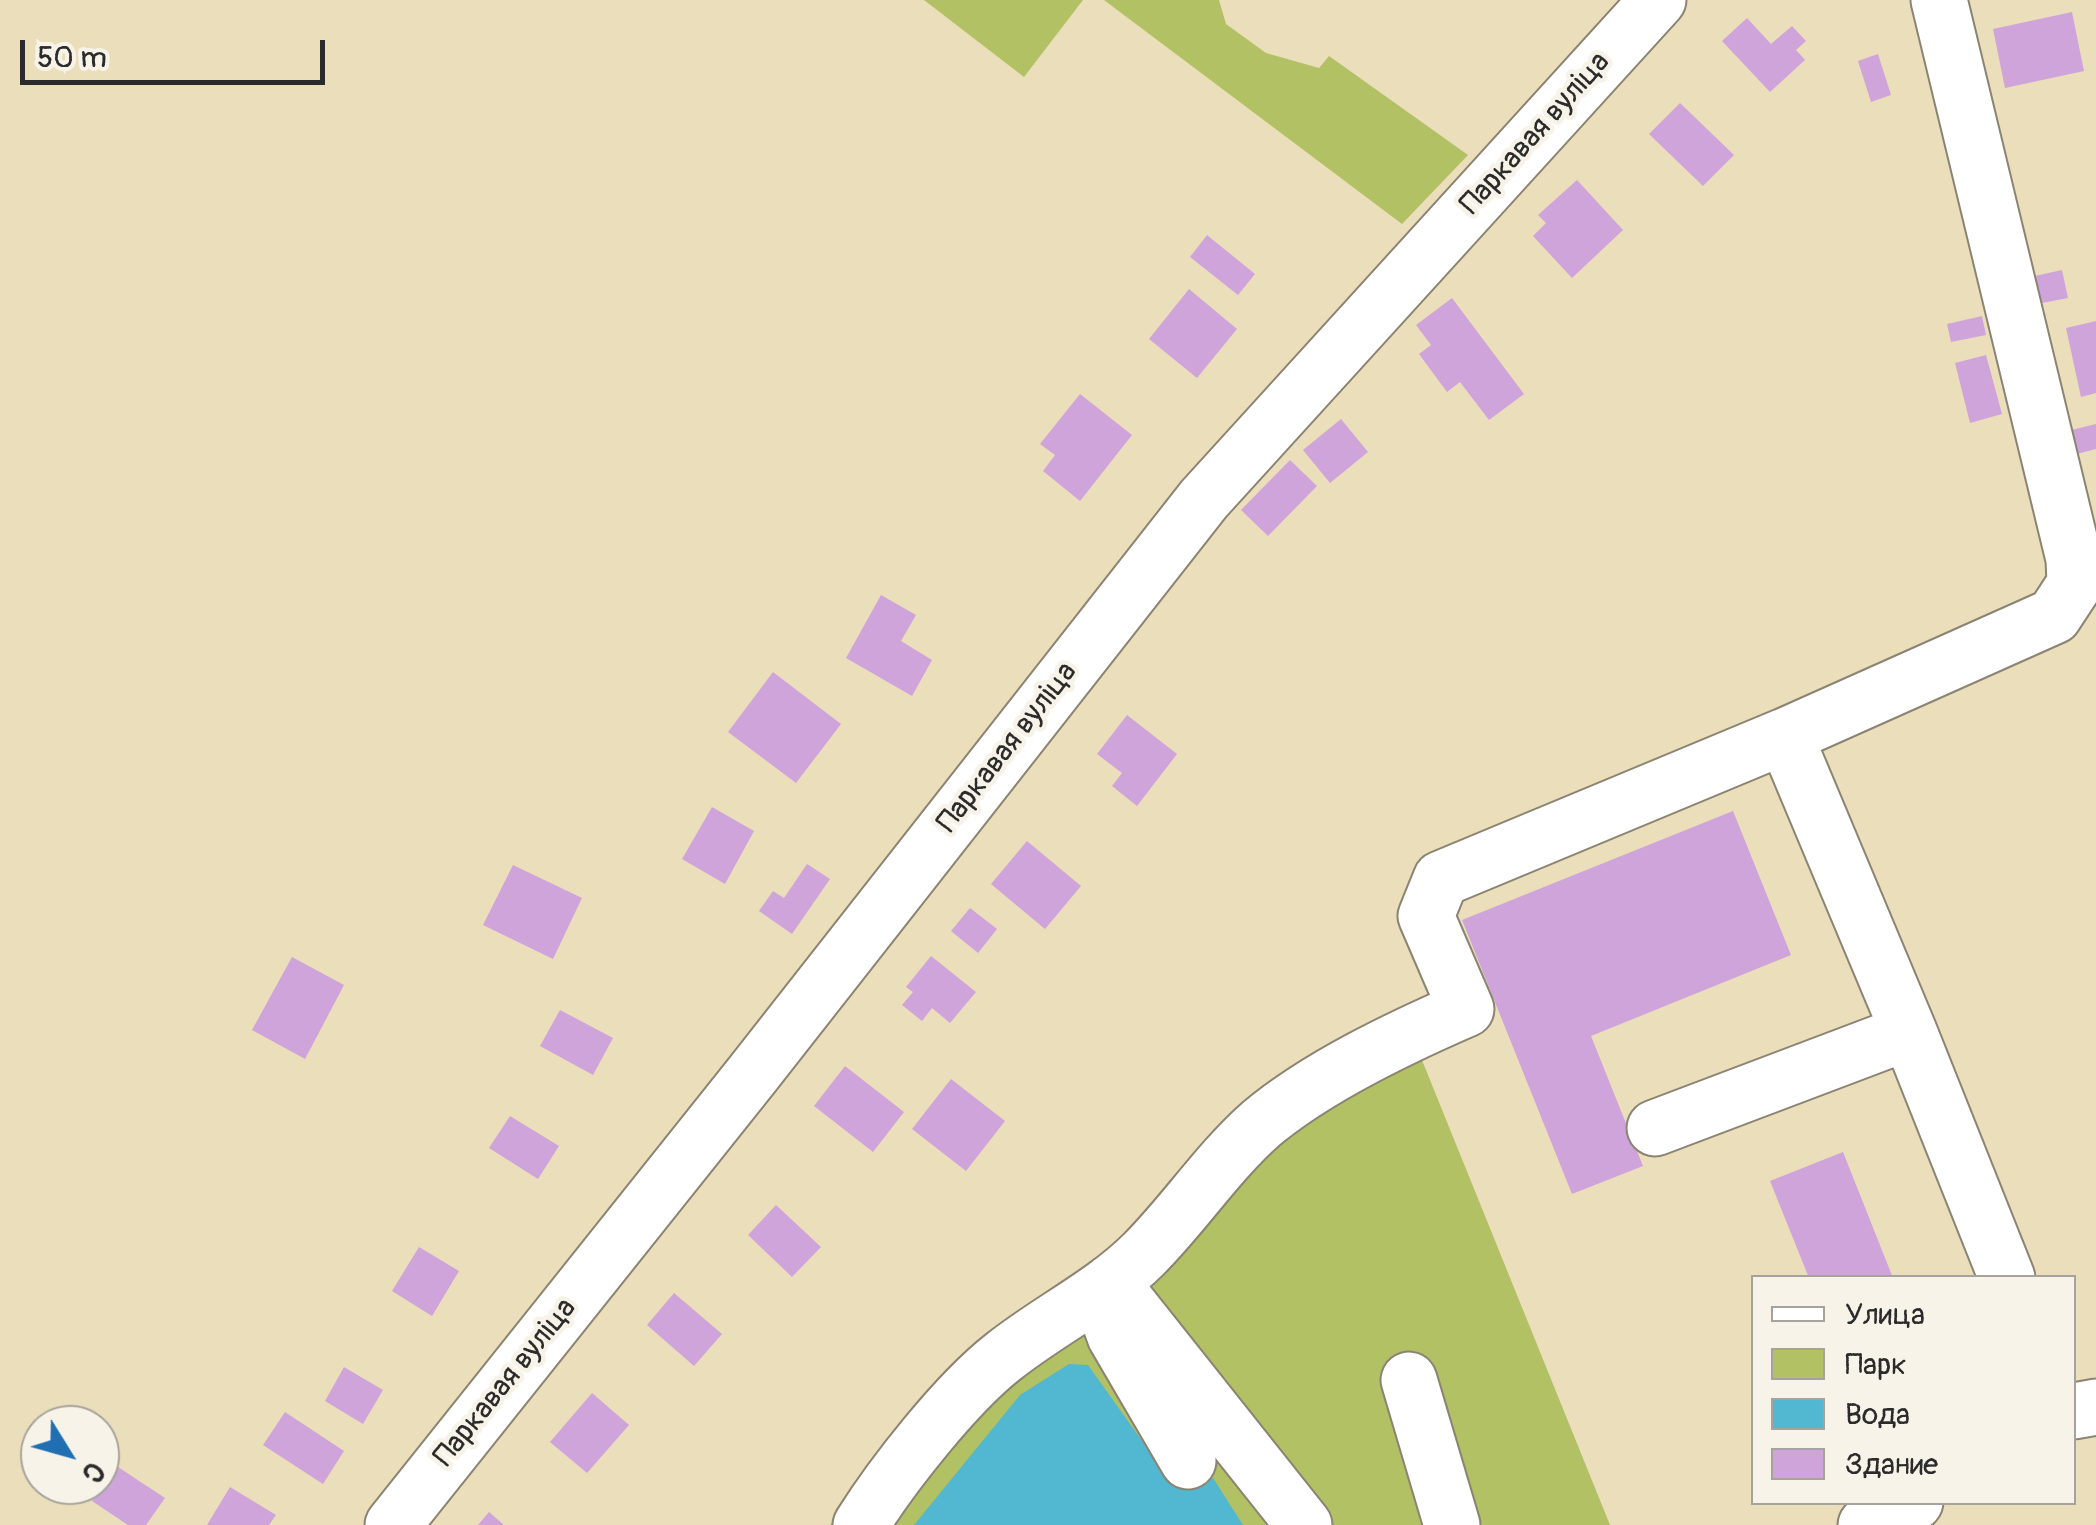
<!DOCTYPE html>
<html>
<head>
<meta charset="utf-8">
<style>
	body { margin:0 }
	#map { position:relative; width:2096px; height:1525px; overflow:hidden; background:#ebdebb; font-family:Pangolin,sans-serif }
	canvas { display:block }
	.legend { position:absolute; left:1751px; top:1275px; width:325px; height:230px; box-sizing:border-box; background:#f7f3e8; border:2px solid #a5a39c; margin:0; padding:12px 18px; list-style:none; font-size:30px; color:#2b2b2b }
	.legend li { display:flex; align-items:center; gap:20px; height:50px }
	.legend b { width:50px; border:2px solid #a5a39c }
	.north { position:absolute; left:20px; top:1405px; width:100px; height:100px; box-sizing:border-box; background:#f7f3e8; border:2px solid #a5a39c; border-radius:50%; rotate:127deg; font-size:28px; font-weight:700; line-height:40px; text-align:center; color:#2b2b2b }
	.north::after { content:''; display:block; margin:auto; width:35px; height:45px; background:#1f6fb2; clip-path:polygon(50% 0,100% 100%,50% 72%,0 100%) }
	.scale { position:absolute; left:20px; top:40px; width:305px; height:45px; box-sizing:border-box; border:5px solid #2b2b2b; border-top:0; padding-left:12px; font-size:30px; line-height:35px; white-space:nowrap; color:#2b2b2b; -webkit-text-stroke:8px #f7f3e8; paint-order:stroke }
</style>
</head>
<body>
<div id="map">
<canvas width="2096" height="1525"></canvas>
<ul class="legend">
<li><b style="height:12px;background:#fff"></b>Улица</li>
<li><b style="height:28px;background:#b1c164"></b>Парк</li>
<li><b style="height:28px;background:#52b7d0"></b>Вода</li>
<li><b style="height:28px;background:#cea4da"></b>Здание</li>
</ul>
<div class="north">С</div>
<div class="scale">50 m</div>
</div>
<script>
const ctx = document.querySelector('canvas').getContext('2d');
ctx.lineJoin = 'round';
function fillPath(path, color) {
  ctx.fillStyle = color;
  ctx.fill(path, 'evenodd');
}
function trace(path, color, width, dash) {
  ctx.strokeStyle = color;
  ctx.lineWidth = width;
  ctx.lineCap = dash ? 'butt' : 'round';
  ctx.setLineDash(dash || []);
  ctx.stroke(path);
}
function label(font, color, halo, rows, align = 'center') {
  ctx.font = font + ' Pangolin,sans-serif';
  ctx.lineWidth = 9;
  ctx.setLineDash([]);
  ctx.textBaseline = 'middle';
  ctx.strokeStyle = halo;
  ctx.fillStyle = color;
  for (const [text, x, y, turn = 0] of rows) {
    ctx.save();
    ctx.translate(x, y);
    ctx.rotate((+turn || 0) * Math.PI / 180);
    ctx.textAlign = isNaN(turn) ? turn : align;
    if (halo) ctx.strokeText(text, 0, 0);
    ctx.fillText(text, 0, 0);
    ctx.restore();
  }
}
const green = new Path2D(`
	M924,0H1083L1024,77Z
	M1104,0H1219L1226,24L1266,53L1319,68L1329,56L1468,155L1402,224Z
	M1411,1033L1610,1525H830L926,1418Z`);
const water = new Path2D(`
	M1069,1364L1088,1365L1167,1476L1213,1478L1243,1525H914L1020,1395Z`);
const building = new Path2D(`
	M2072,12L2084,71L2005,88L1993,29Z
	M1747,18L1771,44L1792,26L1806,41L1796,50L1805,60L1770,92L1722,41Z
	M1878,54L1891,95L1871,102L1858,61Z
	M1680,103L1734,155L1703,186L1649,134Z
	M1577,180L1623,230L1572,278L1533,236L1546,223L1538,215Z
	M1207,235L1255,274L1238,295L1190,257Z
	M2062,270L2068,298L2026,306L2021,279Z
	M1189,289L1237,329L1197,378L1149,339Z
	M1452,298L1524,394L1489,420L1460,382L1447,392L1419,354L1431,345L1416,325Z
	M1982,316L1986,335L1951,342L1947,324Z
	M2096,321V393L2081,397L2066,328Z
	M1986,355L2002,414L1970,423L1955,363Z
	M1080,394L1132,435L1080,501L1043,471L1055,455L1040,444Z
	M1341,419L1368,452L1330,483L1303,450Z
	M2096,424V449L2069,456L2063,432Z
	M1290,460L1317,486L1268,536L1241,510Z
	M881,595L916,615L901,641L932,660L912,696L846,658Z
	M773,672L841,724L796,783L728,732Z
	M1127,715L1177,754L1137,806L1112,786L1122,773L1097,754Z
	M712,807L754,831L725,884L682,859Z
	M1733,811L1791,955L1591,1036L1643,1166L1572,1194L1462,920Z
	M1027,841L1081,886L1045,929L991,884Z
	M807,864L830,879L792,934L759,911L773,891L784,898Z
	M513,865L582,898L553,959L483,925Z
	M970,908L997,929L978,953L951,931Z
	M931,956L976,992L950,1023L932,1008L922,1021L902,1005L913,992L906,987Z
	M292,957L344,985L305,1059L252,1030Z
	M560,1010L613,1038L593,1075L540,1046Z
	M845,1066L904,1112L873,1152L814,1106Z
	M951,1079L1005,1121L966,1171L912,1129Z
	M510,1116L559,1146L538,1179L489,1148Z
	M1843,1152L1893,1278H1809L1770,1181Z
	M776,1205L821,1247L792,1277L748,1235Z
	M419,1247L459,1271L432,1316L392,1291Z
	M674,1293L722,1334L694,1366L647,1325Z
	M344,1367L383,1390L363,1424L325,1401Z
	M592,1393L629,1425L587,1473L550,1442Z
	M285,1412L344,1451L323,1484L263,1445Z
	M115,1465L165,1498L146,1525H128L92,1501Z
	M230,1487L276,1515L269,1525H207Z
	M489,1512L504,1525H478Z`);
const minor = new Path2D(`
	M1785,736L1909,1032L2007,1278
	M1655,1128L1909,1032
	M1111,1282L1304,1525
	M1109,1319L1115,1336L1188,1461
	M1409,1380L1452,1525
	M2074,1411L2096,1407
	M393,1525L752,1075L1204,499L1658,0
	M861,1525C893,1474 956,1394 1003,1357C1048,1321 1103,1295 1144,1254C1185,1213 1217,1163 1261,1124C1317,1077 1399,1038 1466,1009L1426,916L1441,879L1785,736L2054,616L2075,584L2074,559L1939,0
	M1866,1525L1915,1502`);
const streetNames = [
	["Паркавая вуліца",1536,134,-48],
	["Паркавая вуліца",1008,748,-52],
	["Паркавая вуліца",506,1383,-51]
];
fillPath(green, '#b1c164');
fillPath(water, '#52b7d0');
fillPath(building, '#cea4da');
trace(minor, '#8b8473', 59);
trace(minor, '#fff', 55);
label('30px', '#2b2b2b', '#f7f3e8', streetNames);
</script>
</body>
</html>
